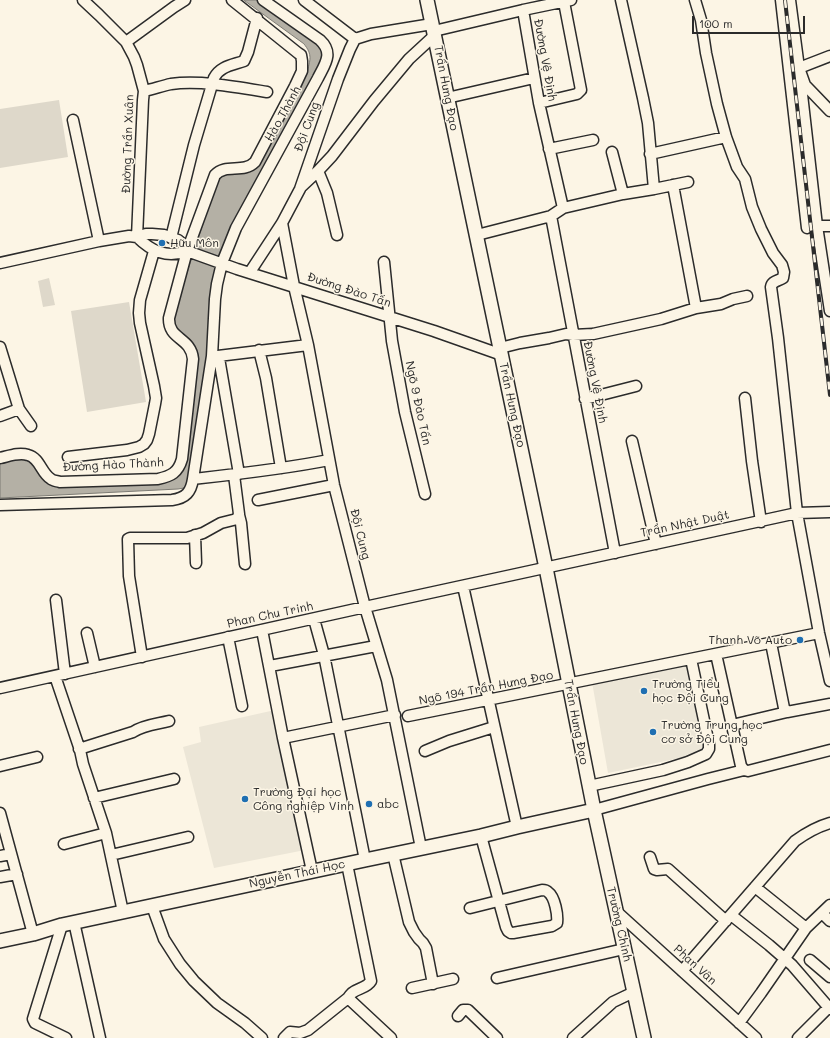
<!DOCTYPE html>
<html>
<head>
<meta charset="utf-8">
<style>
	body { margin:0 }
	#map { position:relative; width:830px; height:1038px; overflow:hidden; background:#fcf5e5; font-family:Mali,sans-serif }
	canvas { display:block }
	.scale { position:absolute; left:692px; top:16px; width:113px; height:18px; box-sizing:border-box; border:2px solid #2b2b2b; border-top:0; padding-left:5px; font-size:12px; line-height:14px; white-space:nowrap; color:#2b2b2b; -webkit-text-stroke:3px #fcf5e5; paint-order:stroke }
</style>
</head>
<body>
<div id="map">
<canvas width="830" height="1038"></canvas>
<div class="scale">100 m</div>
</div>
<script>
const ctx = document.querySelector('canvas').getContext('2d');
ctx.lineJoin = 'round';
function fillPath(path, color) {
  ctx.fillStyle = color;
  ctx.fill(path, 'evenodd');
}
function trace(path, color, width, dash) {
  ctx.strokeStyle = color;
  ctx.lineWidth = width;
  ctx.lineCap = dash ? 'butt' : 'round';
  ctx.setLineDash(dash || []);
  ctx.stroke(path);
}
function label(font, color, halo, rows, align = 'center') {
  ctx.font = font + ' Mali,sans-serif';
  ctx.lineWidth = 3;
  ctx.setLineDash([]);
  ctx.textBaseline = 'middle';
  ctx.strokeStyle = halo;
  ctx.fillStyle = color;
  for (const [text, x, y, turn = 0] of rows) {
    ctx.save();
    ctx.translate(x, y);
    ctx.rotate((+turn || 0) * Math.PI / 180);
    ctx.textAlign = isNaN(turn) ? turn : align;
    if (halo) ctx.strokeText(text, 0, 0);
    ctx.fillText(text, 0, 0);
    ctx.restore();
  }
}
const built = new Path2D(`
	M689,662L706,748L699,754L608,773L592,682Z
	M275,710L305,850L214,868L183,747L201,742L199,727Z`);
const green = new Path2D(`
	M59,100L68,157L0,168V109Z
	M49,278L55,305L43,307L38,281Z
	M129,302L146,402L87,412L71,311Z`);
const water = new Path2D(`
	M244,0H260L322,48L324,61L224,248L189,485L184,488L178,489L0,498V462L21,458L31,459L44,478L166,481L175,479L180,473L198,357L196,349L190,339L179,333L175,329L173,316L217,180L222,174L258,164L307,73C310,60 313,55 304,44Z`);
const minor = new Path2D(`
	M83,0L99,15L126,42L134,57L137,65L144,91L143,100L137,237
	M304,0L355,39
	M621,0L643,98L648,123L654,189
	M695,0L701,20L706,53L717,104L726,137L737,167L745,179L752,207L761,229L773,253L782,265L784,272L783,278C778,281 772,281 771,287L778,338L797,513L819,633L830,681
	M781,0L807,228
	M790,0L799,68L805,85L830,111
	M523,10L539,103L563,208
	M434,31L523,10L571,0
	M355,39L371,34L432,24
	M126,42L174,7L185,0
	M830,56L799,68L817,226L830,311
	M144,91C153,89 162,86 171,84C200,80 237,87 267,92
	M447,98L534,78
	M539,103L577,94L581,90L564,2
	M73,120L99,241
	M549,149L593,140
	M612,152L623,194
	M650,154L726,137
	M318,171L327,193L337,235
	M673,185L696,308
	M301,187L318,171L332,156L374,101L409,59L435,35
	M551,216L615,553
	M282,223L294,286L308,345L334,485L365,607L387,680L421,848
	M817,226H830
	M477,235L551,216L563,208L623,194L654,189L688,182
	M137,237C152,252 167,258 187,251
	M171,238L194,145L214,78C220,66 233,65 244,61L248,52L257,18
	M384,262L392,341L405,412L425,494
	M0,263L99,241L129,236L137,237L146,234H152L164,235L178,240L183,244L187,251L237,269L434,331L502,355
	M250,272L282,223L300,189L338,79L350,49L355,39
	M0,347L19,409L31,426
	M500,348L520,343L549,338L566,334L573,335L593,334L661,319L696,308L721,304L733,299L747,296
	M259,350L266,378L281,468
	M212,356H218L219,358L239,474
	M218,356L308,345
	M745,398L752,461L761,522
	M585,399L636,386
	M0,416L19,409
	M632,441L656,544
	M68,457L127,450L139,447L144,444L147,440L149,434L155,404L156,398L154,386L140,323L139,313L140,300L154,251
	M0,458C9,456 19,452 28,455C40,458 41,473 51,479C53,481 57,481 60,482L158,479C171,476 178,473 182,459L193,359C191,337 168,340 169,318L187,251L215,175C226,163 243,174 255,162L295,86L302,71V61L301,55L298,53L232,0
	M193,479C238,474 284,469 329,460
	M258,500L334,485
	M0,505L172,500C186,498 191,492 193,479L212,356L215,299L217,284L222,263L236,228L318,78C325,64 334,53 320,40L263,0
	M239,515L241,523L245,564
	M195,535L196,563
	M463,586L517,827
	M56,600L65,674
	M314,619L324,655L365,860
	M262,630L283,738L312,871
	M87,633L95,667
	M228,637L242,706
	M771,643L784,708L787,712L830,704
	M716,654L741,766L744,770L748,771L830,750
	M142,657L129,576L128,539L130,538H187L203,533L221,523L237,519L239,514L234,475
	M270,666L376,646
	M55,676L80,750L83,764L106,833L123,912
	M0,688L365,607L797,513L830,512
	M408,716L819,633
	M732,725L787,712
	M283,738L395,715
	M79,749L133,732C143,725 157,724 169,721
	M425,751L449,741L494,727
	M0,766L37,757
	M589,786L663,770L688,762L706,754L709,749V744L691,659
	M94,798L174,779
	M594,810L708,779L744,770
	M0,813L33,934
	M64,844L106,833
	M393,854L409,922L414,932L419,939L423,943L426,948L433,984
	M111,855L188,837
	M0,856L11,854
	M650,857L654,869L657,870L668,869L726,921
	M0,877L17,874
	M755,887L806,928
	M152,906L164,939L180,964L194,981L217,1003L245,1023L262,1038
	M470,908L542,890C544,890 547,891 548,892C555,897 558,915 557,923L552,926L513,933H511L508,931L506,927L481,836
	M616,911L756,1038
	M822,913L830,921
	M731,915L769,945L792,965L830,1009
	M74,922L100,1038
	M62,925L33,1019L35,1023L66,1038
	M810,960L830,977
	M682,971L795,841C806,833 816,827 830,823
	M497,978L624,949
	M412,988L453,979
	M348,998L391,1038
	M458,1016L463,1010H468L497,1038
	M739,1023L761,993L806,928L830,905
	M284,1038L290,1032L300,1033L308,1030L348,998C348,997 351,994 352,993C358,988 367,988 371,981L347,864
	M573,1038L613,1002L634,992
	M798,1038L830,1006`);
const major = new Path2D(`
	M427,0L546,568L594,810L644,1038
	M0,941L33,934L62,925L365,860L481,836L517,827L594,810`);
const rail = new Path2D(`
	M785,0L830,395`);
const markers = [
	[162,243,4,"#1f6fb2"],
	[800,640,4,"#1f6fb2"],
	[644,691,4,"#1f6fb2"],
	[653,732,4,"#1f6fb2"],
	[245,799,4,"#1f6fb2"],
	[369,804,4,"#1f6fb2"]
];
const streetNames = [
	["Đường Vệ Định",545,60,80],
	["Trần Hưng Đạo",446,88,79],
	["Hào Thành",283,114,-61],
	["Đội Cung",307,127,-70],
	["Đường Trần Xuân",128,144,-88],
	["Đường Đào Tấn",349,290,18],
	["Đường Vệ Định",595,382,79],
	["Ngõ 9 Đào Tấn",418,403,78],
	["Trần Hưng Đạo",512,405,78],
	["Đường Hào Thành",113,465,-3],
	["Trần Nhật Duật",685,524,-12],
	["Đội Cung",360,534,76],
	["Phan Chu Trinh",270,615,-12],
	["Ngõ 194 Trần Hưng Đạo",486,688,-11],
	["Trần Hưng Đạo",576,722,79],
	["Nguyễn Thái Học",297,874,-12],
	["Trường Chinh",619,924,77],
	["Phan Vân",695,965,42]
];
const poiNames = [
	["Hữu Môn",170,243],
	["Thanh Võ Auto",792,640,"right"],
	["Trường Tiểu",652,684],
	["học Đội Cung",652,698],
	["Trường Trung học",661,725],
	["cơ sở Đội Cung",661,739],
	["Trường Đại học",253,792],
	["Công nghiệp Vinh",253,806],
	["abc",377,804]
];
fillPath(built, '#ece6d7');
fillPath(green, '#ded8ca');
fillPath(water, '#b4b0a5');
trace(water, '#7d7b74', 1);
trace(minor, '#2b2b2b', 13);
trace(major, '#2b2b2b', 16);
trace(minor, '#fcf5e5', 10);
trace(major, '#fcf5e5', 13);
trace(rail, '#2b2b2b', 4);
trace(rail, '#fcf5e5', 2.5, [8]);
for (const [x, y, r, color] of markers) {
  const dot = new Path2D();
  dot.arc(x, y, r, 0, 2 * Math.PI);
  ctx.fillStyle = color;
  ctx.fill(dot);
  trace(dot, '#fcf5e5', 1.5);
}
label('12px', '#2b2b2b', '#fcf5e5', streetNames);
label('12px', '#2b2b2b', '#fcf5e5', poiNames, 'left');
</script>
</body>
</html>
